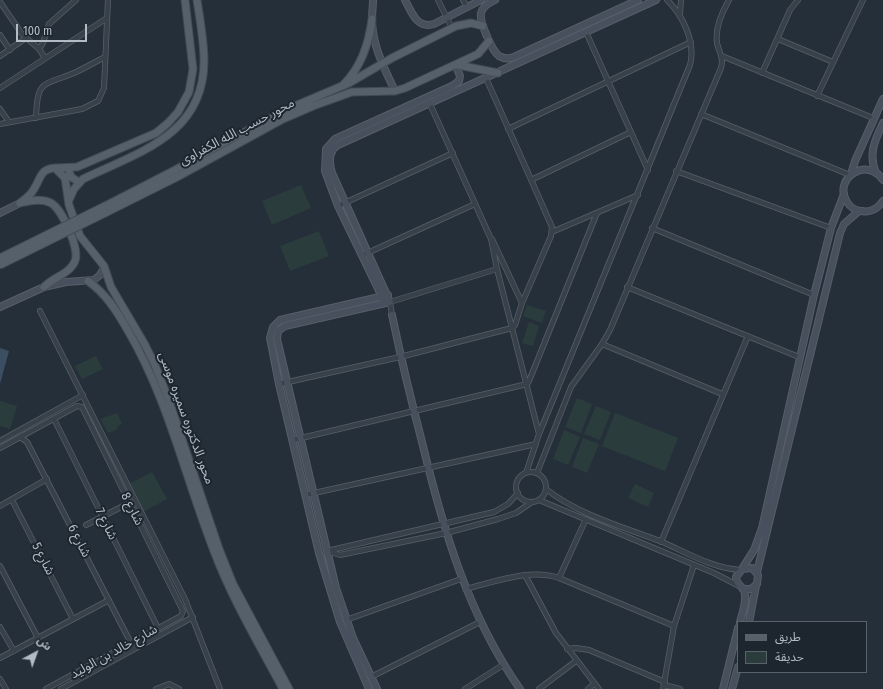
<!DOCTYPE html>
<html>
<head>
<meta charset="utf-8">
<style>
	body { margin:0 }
	#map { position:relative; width:883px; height:689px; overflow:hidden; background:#252f39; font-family:"Fira Sans Condensed","Noto Sans Arabic",sans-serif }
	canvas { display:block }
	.legend { position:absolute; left:737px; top:621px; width:130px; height:52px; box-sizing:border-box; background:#1d262f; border:1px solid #59626b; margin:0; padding:5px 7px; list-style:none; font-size:12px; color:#b3bcc5 }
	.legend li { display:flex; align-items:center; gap:8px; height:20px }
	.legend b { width:20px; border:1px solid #59626b }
	.north { position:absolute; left:16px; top:633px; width:40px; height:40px; -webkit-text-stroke:3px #1d262f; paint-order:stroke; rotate:41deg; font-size:11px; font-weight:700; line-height:16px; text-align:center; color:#b3bcc5 }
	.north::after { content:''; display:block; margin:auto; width:14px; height:18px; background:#b3bcc5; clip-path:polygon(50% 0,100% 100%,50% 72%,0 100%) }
	.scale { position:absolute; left:16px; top:24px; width:71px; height:18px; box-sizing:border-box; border:2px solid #b3bcc5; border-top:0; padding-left:5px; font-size:12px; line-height:14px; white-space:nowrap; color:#b3bcc5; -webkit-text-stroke:3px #1d262f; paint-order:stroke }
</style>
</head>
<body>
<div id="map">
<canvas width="883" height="689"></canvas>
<ul class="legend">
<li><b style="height:5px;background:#56606a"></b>طريق</li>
<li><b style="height:11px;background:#2a3d3c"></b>حديقة</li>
</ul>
<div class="north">ش</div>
<div class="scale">100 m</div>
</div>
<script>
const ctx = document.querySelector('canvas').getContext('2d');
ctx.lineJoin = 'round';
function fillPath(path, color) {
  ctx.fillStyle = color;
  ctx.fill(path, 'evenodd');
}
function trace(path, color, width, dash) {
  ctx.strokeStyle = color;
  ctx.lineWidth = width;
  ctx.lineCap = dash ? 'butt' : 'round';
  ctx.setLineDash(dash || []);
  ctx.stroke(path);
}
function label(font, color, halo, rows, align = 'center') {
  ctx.font = font + ' "Fira Sans Condensed","Noto Sans Arabic",sans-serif';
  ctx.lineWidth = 4;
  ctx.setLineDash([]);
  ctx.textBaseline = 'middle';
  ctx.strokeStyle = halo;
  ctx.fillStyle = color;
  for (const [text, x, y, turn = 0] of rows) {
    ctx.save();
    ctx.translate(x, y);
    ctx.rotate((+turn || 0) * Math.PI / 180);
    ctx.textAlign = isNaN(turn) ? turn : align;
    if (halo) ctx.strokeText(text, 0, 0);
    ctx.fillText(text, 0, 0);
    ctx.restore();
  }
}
const green = new Path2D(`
	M301,185L311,208L272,225L262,201Z
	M319,231L329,256L290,271L280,246Z
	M527,305L546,311L542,323L523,316Z
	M529,322L539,326L533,346L522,343Z
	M96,356L103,369L82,379L75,366Z
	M577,398L592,404L581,433L565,427Z
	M0,401L17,406L10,429L0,426Z
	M596,406L611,412L600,440L584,434Z
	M117,413L122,424L117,427L118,429L108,433L100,419Z
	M615,413L678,438L665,471L602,446Z
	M564,430L580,437L568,465L553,459Z
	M583,438L599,444L587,473L572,467Z
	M152,472L167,499L143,512L129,484Z
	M635,484L654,493L648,507L628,498Z`);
const water = new Path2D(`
	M0,348L9,351L0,384Z`);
const street = new Path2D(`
	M438,0L452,28
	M463,0L467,7
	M0,2L22,34L39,49L45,58
	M680,14L681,0
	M586,32L648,170
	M0,35L10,50
	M778,39L833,62
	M39,49L43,43L49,24L76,0
	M0,56L26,38
	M722,56L873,118
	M762,73L790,10L798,0
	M0,88L107,18
	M817,96L863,0
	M430,104L491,239L497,269L539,434
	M0,109L9,122
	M701,114L850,175
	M36,118C37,79 43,86 74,73C85,68 95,62 105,57
	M0,124L82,109L98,101L104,88L108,0
	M508,129L691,42
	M676,171L831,228
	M531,180L631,132
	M338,206L453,153
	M652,228L814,295
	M552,232L638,195
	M492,239L522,303
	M363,255L475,204
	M627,287L799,357
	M40,311L185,599L220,689
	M392,315L390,302L497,269
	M602,344L722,394
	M279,384L400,357L512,328L515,325L522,303L551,236L552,227L486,78
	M54,419L158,628
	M20,437L27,442L134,649
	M293,440L527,384L529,381L597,213
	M0,441L83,395
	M0,448L77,406L82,407L183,611L181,616L46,689
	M516 487a15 15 0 1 1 30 0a15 15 0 1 1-30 0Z
	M526,473L539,434L690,65C696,43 683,15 667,0
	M537,473L571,387L602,344L610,330L721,68C724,58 719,52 717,43C715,29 722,12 729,0
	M546,489C577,514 623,527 660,541C686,552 711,568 740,570
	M305,495L536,444
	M12,500L73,619
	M539,500L714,573L739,586
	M0,506L47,479
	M86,525L129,503
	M661,542L748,336
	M327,551L340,555L446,533L498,519L516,513L532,502
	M327,551L494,512L508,504L518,493
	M0,566L38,638
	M525,575L556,633L599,689
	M559,578L585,521
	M465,589C495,582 529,568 559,578L674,626
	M346,620L461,579
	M0,627L14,651
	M567,649L576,648L589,650L665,682
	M0,658L109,600
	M371,677L480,622
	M0,679L6,689
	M664,685L680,689
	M61,689L193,617
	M156,689L169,684L179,689
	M465,689L503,665
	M539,689L576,661
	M588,689L594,684
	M663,689L674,626L694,565`);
const secondary = new Path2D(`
	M373,0C373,6 372,13 372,19C372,45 384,68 395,91
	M405,0C412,13 417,29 434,24L481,0
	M495,0C489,3 483,6 481,13C479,21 492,51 499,56C504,59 509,59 514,57L638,0
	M876,173C868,154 875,140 883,123
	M851,174L855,161L883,99
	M883,180C868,156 832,178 847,202C850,207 856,211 862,211C871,213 878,208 883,201
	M0,213L20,203
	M383,299L338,206L325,171L326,149L335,139L452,86L459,81L460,76L456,66
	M0,307L44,287L66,282L94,280L100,275L104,268
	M392,315C401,358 411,400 422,442C443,529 468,615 520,689
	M742,569L754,550L762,528L814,295L831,228L844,194
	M757,572L840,233L844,224L859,211
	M740,622C742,613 748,600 744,590C741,585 736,584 736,577L742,569L752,568L758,575L757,584L751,589H743
	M749,622L756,586
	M369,689L340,622L319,553L279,384L270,338L273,327L280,320L388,295
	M377,689L353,638L336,588L277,339L278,331L285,326L390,302L332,173C329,163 328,151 338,145L656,0
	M723,689L738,628
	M732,689L738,667`);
const primary = new Path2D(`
	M458,65L498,73
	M344,84C362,66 369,43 372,19
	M56,168L77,167L156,133L168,123L178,112L189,92L193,69L185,0
	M68,168L71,177L79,182
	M69,200L74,189L83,179C139,152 204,135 204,61C204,41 200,20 197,0
	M20,203C25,199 31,195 34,189C41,178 40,169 55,168L65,178L69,205L80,236L104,266L111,287L144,343L154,363L168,398L219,549L233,584L289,689
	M20,203C30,201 41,198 51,203C62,209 80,249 75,261C70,274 53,277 44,287
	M105,206L175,170L229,140L295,106L349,83L392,58L456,26L471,23L483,26
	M105,213L179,176L283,119L313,106L352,92L395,91L405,88L478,54L489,41
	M88,281C106,294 116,310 127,329C168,398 185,477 214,551C232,599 259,644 283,689`);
const primaryBridge = new Path2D(`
	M0,258L105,206
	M0,265L105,213`);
const streetNames = [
	["محور حسب الله الكفراوى",237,132,-28],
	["محور الدكتوره سميره موسى",186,418,70],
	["شارع 8",132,509,64],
	["شارع 7",106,524,64],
	["شارع 6",79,541,63],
	["شارع 5",43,559,63],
	["شارع خالد بن الوليد",114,652,-29]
];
fillPath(green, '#2a3d3c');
fillPath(water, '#3c4e61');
trace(street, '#565f68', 6);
trace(secondary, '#565f68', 8);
trace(primary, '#414a53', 9);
trace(street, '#38414a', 4.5);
trace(secondary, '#47505c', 6);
trace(primary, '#56606a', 7);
trace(primaryBridge, '#414a53', 9, []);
trace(primaryBridge, '#56606a', 7);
label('13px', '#b3bcc5', '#1d262f', streetNames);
</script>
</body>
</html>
